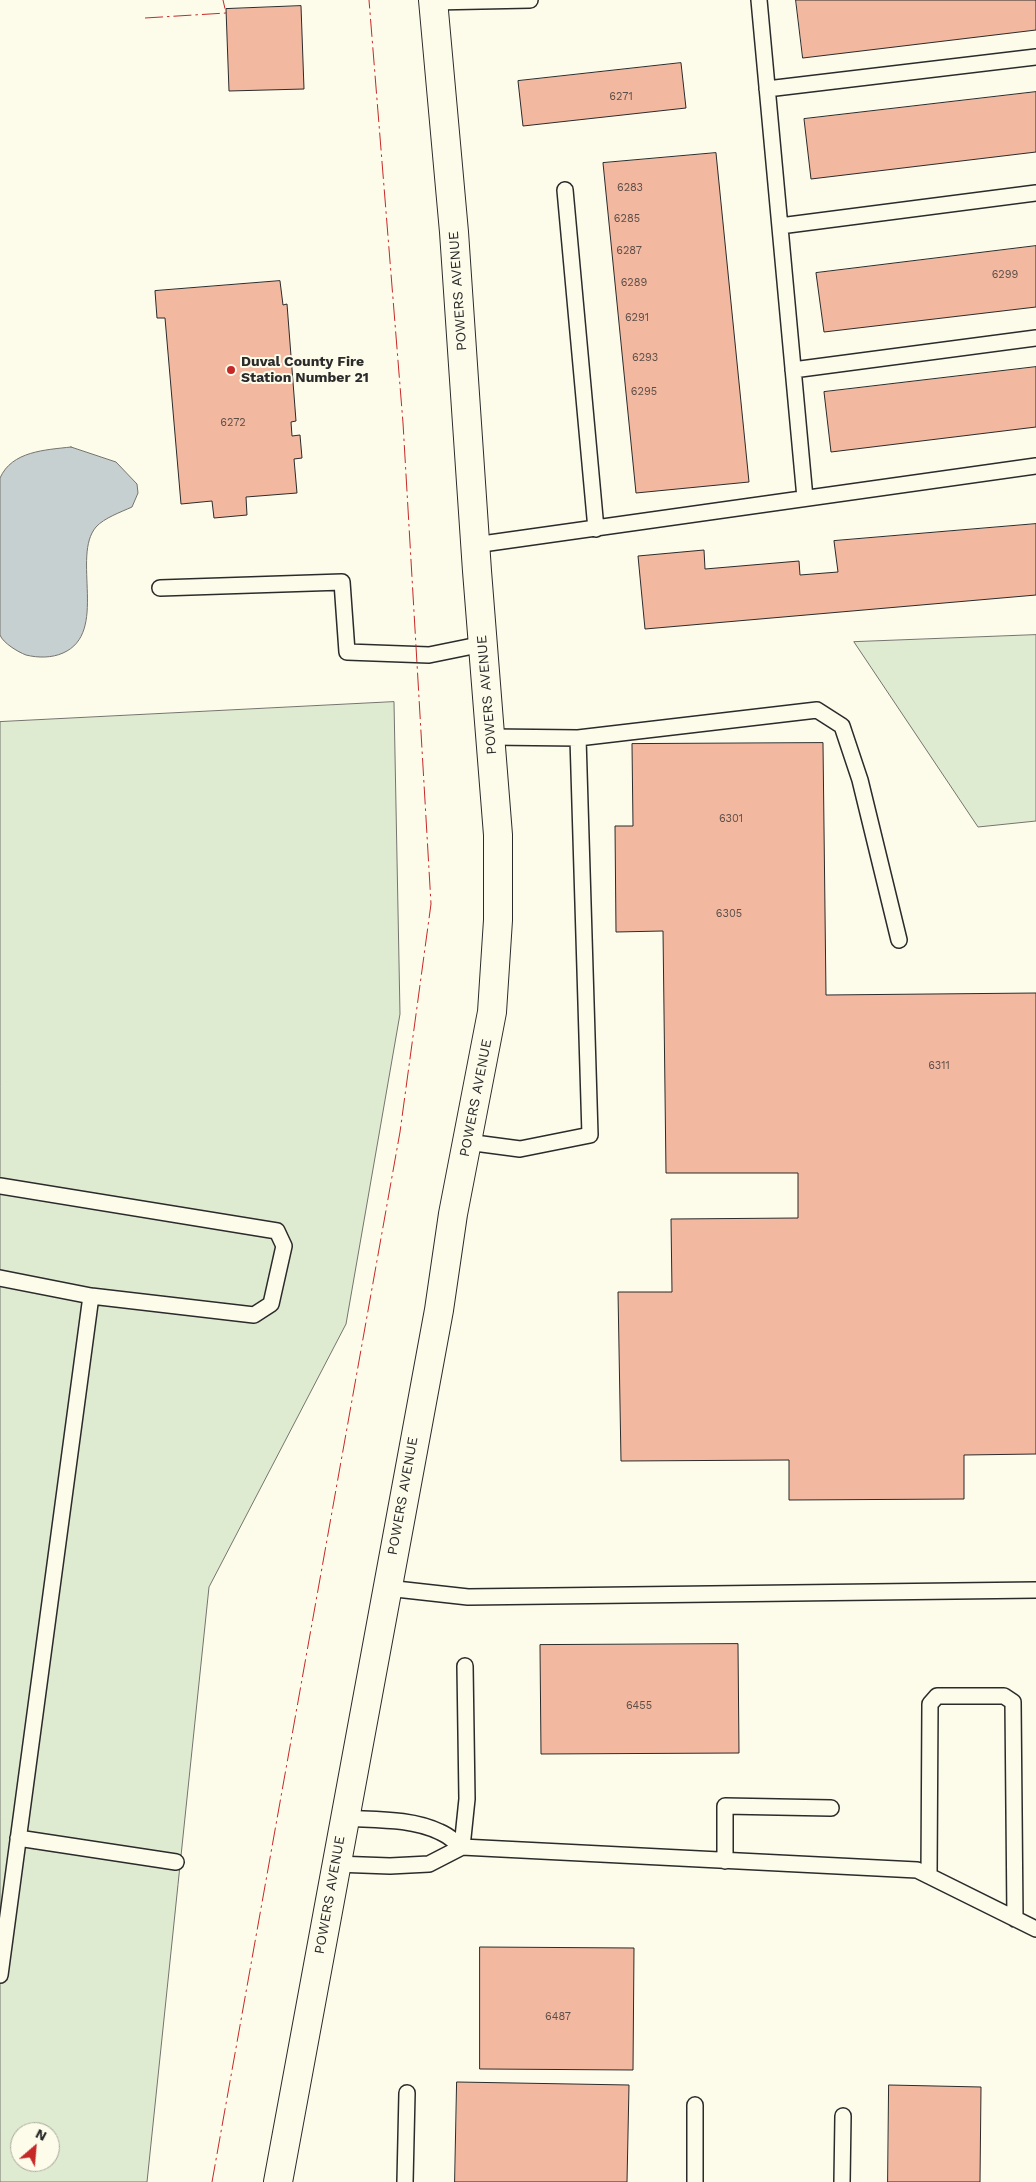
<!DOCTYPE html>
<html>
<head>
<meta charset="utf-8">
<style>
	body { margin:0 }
	#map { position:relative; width:1036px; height:2182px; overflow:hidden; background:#fdfbea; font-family:"Work Sans",sans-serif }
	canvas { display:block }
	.north { position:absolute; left:10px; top:2122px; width:50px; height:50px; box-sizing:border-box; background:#fdfbea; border:1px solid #a9a89e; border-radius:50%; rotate:27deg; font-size:14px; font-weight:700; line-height:20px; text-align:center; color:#2b2b2b }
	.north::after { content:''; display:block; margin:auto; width:18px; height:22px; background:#c62828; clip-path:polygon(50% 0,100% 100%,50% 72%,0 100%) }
</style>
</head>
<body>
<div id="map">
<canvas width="1036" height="2182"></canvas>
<div class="north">N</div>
</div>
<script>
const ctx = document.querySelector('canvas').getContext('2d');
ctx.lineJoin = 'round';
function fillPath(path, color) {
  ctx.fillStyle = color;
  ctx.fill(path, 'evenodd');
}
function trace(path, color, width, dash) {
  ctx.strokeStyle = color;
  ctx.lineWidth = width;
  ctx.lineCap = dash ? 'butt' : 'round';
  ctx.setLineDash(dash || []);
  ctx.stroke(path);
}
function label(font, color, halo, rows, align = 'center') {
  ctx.font = font + ' "Work Sans",sans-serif';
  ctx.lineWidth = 4;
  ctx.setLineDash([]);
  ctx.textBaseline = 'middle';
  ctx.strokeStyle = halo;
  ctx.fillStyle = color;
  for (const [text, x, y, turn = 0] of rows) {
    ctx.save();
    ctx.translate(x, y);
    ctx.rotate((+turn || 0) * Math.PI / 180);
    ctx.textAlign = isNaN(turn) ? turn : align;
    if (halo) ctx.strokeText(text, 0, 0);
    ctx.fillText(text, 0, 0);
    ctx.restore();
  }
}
const green = new Path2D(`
	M1036,635V821L978,827L854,642Z
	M394,702L400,1014L346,1324L209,1587L147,2182H0V722ZM20,2132H50V2162H20Z`);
const water = new Path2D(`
	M71,447L116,462L137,484L138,493L132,507C121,512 104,518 96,527C71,556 109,633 63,653C52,658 38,658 26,655C18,652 3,643 0,635V478C12,451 45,450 71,447Z`);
const building = new Path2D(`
	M796,0H1036V30L803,58Z
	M301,6L304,89L229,91L226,9Z
	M681,63L686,108L523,126L518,81Z
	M1036,92V152L811,179L804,119Z
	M716,153L749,482L636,493L603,163Z
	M1036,246V307L824,332L816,273Z
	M280,281L283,305L287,304L296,421L291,422L292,436L300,435L302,458L294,459L297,493L246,497L247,515L214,518L212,501L181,504L165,318H157L155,291Z
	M1036,367V427L831,452L824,392Z
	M1036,524V595L645,629L638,556L704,550L705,569L799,561L800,575L838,572L834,541Z
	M823,743L826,995L1036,993V1454L964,1455V1499L789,1500V1460L621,1461L618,1292H672L671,1219L798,1218V1173H666L663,931L616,932L615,826H633L632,744Z
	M738,1644L739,1753L541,1754L540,1645Z
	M480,1947L634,1948L633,2070L480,2069Z
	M457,2082L629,2085L627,2182H455Z
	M889,2085L981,2087L980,2182H888Z`);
const service = new Path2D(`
	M759,0L805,498
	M433,2L530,0
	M767,89L1036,57
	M565,190L596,529
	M780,226L1036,193
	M793,370L1036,338
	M475,545L1036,466
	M160,588L342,582L347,652L429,655L483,644
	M491,737L578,738L817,710L842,726L860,780L899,940
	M467,1142L520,1149L590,1135L578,738
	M0,1186L277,1231L284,1246L271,1304L254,1315L91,1296L0,1278
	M387,1588L468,1597L1036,1590
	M465,1666L467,1799L462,1847L917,1870L1036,1929
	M18,1838L176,1862
	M725,1861V1806L831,1808
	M335,1864L390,1866L429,1864L462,1847C455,1842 448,1835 440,1832C411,1818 375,1820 344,1818
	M929,1876L930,1704L937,1696H1004L1013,1702L1015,1919
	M0,1975L91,1296
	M405,2182L407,2093
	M695,2182V2105
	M842,2182L843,2116`);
const tertiary = new Path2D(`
	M278,2182L439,1310L453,1214L492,1012L498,920V835L477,571L454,232L433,0`);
const power = new Path2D(`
	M145,18L226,13L223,0
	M212,2182L400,1132L431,904L403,423L369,0`);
const markers = [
	[231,370,5,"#c62828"]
];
const numberNames = [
	["6271",621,97],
	["6283",630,188],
	["6285",627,219],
	["6287",629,251],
	["6299",1005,275],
	["6289",634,283],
	["6291",637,318],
	["6293",645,358],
	["6295",644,392],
	["6272",233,423],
	["6301",731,819],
	["6305",729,914],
	["6311",939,1066],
	["6455",639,1706],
	["6487",558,2017]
];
const streetNames = [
	["POWERS AVENUE",458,291,-94],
	["POWERS AVENUE",487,695,-95],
	["POWERS AVENUE",476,1098,-79],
	["POWERS AVENUE",403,1496,-80],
	["POWERS AVENUE",330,1895,-80]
];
const poiNames = [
	["Duval County Fire",241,362],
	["Station Number 21",241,378]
];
fillPath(green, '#deebd1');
trace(green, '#74746e', 1);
fillPath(water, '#c7d0d0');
trace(water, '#74746e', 1);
fillPath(building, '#f2b8a0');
trace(building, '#2b2b2b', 1);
trace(service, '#2b2b2b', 18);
trace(tertiary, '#2b2b2b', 30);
trace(service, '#fdfbea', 15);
trace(tertiary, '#fdfbea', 28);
trace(power, '#c62828', 1, [18, 4, 2.5, 4]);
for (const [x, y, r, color] of markers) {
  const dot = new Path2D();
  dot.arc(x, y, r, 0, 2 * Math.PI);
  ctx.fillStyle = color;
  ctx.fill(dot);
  trace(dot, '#fdfbea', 2);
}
label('11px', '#5d4e48', null, numberNames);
label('14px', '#2b2b2b', '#fdfbea', streetNames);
label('bold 14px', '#2b2b2b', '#fdfbea', poiNames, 'left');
</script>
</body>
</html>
